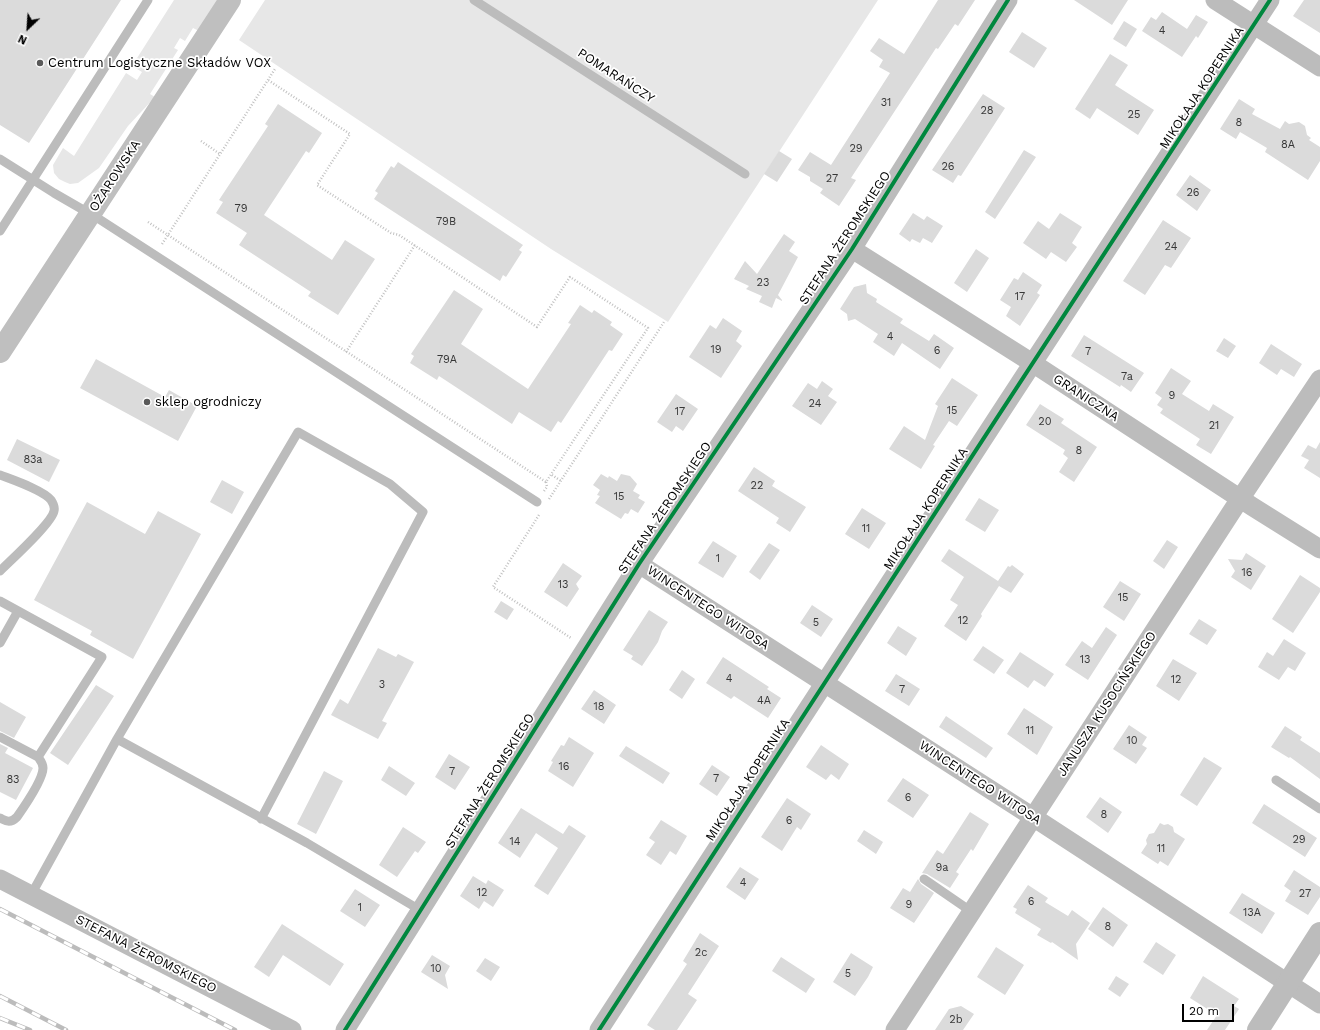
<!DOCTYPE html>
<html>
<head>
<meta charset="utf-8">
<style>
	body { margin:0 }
	#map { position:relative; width:1320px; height:1030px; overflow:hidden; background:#fff; font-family:"Work Sans",sans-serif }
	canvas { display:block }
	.north { position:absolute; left:8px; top:8px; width:40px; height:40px; -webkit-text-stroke:3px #fff; paint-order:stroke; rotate:205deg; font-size:11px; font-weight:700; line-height:16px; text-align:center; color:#000 }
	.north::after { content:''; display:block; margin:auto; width:14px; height:18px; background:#000; clip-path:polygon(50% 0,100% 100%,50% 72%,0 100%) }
	.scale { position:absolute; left:1182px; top:1004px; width:52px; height:18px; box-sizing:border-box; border:2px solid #000; border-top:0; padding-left:5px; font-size:12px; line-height:14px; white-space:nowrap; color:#000; -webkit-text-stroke:3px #fff; paint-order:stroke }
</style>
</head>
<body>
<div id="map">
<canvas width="1320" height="1030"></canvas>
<div class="north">N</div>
<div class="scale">20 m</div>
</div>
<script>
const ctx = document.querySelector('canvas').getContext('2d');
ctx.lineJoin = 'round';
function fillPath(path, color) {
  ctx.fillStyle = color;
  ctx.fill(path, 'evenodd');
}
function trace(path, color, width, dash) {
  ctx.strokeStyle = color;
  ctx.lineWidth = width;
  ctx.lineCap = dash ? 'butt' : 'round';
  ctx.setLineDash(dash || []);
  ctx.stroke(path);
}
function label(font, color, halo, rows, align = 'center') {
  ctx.font = font + ' "Work Sans",sans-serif';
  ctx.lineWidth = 3.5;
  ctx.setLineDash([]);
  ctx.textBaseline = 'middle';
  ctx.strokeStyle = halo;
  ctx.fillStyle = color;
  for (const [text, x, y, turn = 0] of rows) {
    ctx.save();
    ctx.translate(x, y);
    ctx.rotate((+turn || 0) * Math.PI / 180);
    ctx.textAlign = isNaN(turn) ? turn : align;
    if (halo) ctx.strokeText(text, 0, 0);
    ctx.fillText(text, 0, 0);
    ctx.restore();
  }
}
const green = new Path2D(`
	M174,0H219L199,31L193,28L185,41L180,38L174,48L178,50L150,94L155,97L128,126L99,168L78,183L70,184L65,182L59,179L54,173L53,165L63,148L74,156L126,73L137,80L142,72L132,66Z
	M265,0H878L668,322L551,249L239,40Z`);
const building = new Path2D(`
	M0,0H121L29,143L0,125Z
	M938,0H975L958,26L955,24L938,49L936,48L851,178L856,180L839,206L820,193L823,189L810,181V177L798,170L810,152L831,165L890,73L879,67L883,60L870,51L879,38L904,54Z
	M1074,0H1128L1112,25Z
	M1304,0H1320V33L1293,16Z
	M1162,12L1187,29L1196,15L1208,22L1198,38L1196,36L1182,57L1142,31L1151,17L1156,20Z
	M1124,21L1137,29L1126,47L1113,39Z
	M1022,32L1047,48L1034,68L1009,52Z
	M1110,54L1128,65L1115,85L1154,110L1138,135L1097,108L1090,119L1075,109Z
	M983,94L1005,108L961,176L958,175L953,183L932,170Z
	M1239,99L1255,109L1252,114L1280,129L1285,121L1289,124L1299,122L1305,126L1307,135L1311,138L1309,140L1320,147V161L1308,180L1265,152L1267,148L1240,132L1236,139L1220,129Z
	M278,104L322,133L309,153L306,151L264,215L332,260L345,240L375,259L338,315L308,296L311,292L239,245L247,233L216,213L223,202L219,200L268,126L265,124Z
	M1024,150L1036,157L995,219L985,212Z
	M779,151L792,159L777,182L764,174Z
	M398,162L523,245L519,250L522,252L506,277L503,275L500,281L374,199L378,193L375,191L391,166L394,168Z
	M1190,175L1211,190L1197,211L1176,195Z
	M913,213L924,220L927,216L943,226L932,243L923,238L920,243L912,239L910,242L899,234Z
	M1060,213L1082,227L1072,243L1077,247L1066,262L1051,252L1046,259L1023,243L1038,221L1049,229Z
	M1163,220L1191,238L1171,268L1165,265L1145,295L1123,281Z
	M784,234L795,242L789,251L798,257L778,295L782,300V301L776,298L772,308L759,302L762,296L746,289L749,286L734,279L745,261L757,274Z
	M976,249L989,258L967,292L954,283Z
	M1023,272L1042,285L1037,293L1040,295L1020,326L1006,316L1011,307L1000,300L1014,278L1018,280Z
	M866,284L867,293L877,299L876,302L903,319L900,323L929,341L934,334L954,348L940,369L902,343L894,356L873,342L878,334L855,319L848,321L847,314L840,309L854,287Z
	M454,290L483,309L461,344L528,389L571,324L568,323L580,305L592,313L594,310L612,322L610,325L623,334L612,351L609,350L561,423L558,421L551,432L519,412L512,424L439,376L437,380L410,363L414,356L411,354Z
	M723,318L742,331L736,341L742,346L721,378L689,357L710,325L716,329Z
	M1084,335L1144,373L1131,392L1121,385L1120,387L1071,356Z
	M1224,338L1236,346L1228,358L1216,351Z
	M1271,344L1302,364L1294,377L1281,369L1277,375L1259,363Z
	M96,359L165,397L169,390L197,406L178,441L80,388Z
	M1171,368L1191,381L1182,394L1209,411L1213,404L1234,417L1211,454L1196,445L1200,439L1160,413L1163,409L1157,405L1162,398L1155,393Z
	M952,378L978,395L957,426L949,421L933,445L935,446L921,469L889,449L904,426L925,440L938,406L935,404Z
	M822,381L833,389L828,396L837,402L821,425L792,406L808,383L817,389Z
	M676,394L698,409L683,431L676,426L672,432L657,422Z
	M1040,404L1064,419L1061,423L1097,447L1074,482L1059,472L1068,458L1063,454L1065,450L1026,425Z
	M17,439L60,460L49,482L7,460Z
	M1320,442V478L1304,468L1309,460L1301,456L1308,445L1316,449Z
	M754,467L775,481L772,486L806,507L790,532L776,523L779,518L738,491Z
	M601,474L608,478L609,476L617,481L621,474L630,476L637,484L633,491L640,495L638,498L645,502L638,513L631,509L628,514L625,513L621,519L595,503L600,496L597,495L600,490L593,485Z
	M222,480L244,492L232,514L210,502Z
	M979,498L999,510L985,532L965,520Z
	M87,502L145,534L158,511L201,534L133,659L90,635L92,631L34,600Z
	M862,508L886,523L869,549L845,534Z
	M1167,540L1178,547L1164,569L1153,561Z
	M713,541L737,556L723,578L698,563Z
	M769,543L780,550L760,580L749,572Z
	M949,549L998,581L1008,566L1010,567L1012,565L1024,574L1011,593L999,586L981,614L982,616L966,641L944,626L958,605L950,600L964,577L941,561Z
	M1246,553L1266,566L1251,590L1231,577L1235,571L1228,559L1242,560Z
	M563,563L582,576L576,584L579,589L567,607L544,592Z
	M1300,575L1320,588V592L1293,633L1272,619Z
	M1120,581L1141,594L1124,621L1103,607Z
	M501,601L514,609L507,620L494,612Z
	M812,605L833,619L821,637L800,623Z
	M649,610L668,622L662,631L658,642L642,666L631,659L633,656L623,650Z
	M1199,619L1217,630L1207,645L1189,634Z
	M898,626L917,638L906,656L887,643Z
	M1106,627L1117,635L1088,680L1065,665L1082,641L1092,648Z
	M1284,639L1306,653L1295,671L1288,667L1279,680L1258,667L1267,652L1273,656Z
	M983,646L1004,660L994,674L973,660Z
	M378,648L396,657L398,654L414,662L382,721L387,723L378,739L331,715L340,699L348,704Z
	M1020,652L1054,674L1045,687L1034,680L1028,688L1006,673Z
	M723,657L769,687L767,689L781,698L768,718L734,696L731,699L706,683Z
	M1173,659L1197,673L1179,701L1156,686Z
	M682,670L695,679L682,699L669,690Z
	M896,674L920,689L909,706L885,691Z
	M96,685L114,696L68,765L50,753Z
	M594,690L616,705L604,724L581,709Z
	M0,702L26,717L14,738L0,731Z
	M1024,708L1053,727L1037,755L1007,734Z
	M946,716L993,748L986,758L939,727Z
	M1129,725L1147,737L1142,745L1147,748L1136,764L1113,749Z
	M1285,726L1302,737L1300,740L1320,753V779L1290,757L1289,758L1271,747Z
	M569,737L594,753L573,787L548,771L553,762L551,761L561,745L564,746Z
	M0,744L8,748L5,753L33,768L16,800L0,792Z
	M821,745L849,764L839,780L831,774L826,780L806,767Z
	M626,746L670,773L663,784L619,756Z
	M449,754L470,767L455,790L435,777Z
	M1204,757L1222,768L1197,806L1180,795Z
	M712,765L730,777L717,796L699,784Z
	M389,766L415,783L406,796L381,780Z
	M324,771L343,781L316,834L297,824Z
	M903,778L929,795L913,818L887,801Z
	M1100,797L1122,812L1108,833L1086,817Z
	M787,798L811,814L801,830L797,827L782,851L761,837Z
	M1264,804L1317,838L1305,857L1252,823Z
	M521,808L563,834L569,825L586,836L548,895L534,886L558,848L536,833L520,858L498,843Z
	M970,812L989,824L973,851L971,849L956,872L959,874L950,888L927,874L922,873L937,850L943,854Z
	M661,820L687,836L676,855L670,851L661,865L646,855L655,842L649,838Z
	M1160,823L1164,825L1168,824L1173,827L1174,832L1185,839L1168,866L1160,861L1158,864L1141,853L1147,844L1146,840L1149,834L1154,833Z
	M403,827L426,842L418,853L415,851L397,877L379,865Z
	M864,830L883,842L876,854L857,841Z
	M740,867L759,879L745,900L726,887Z
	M1294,870L1320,887V897L1308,915L1285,901L1291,891L1284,886Z
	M473,876L486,884L488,880L504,890L493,907L484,901L479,909L460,896Z
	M918,879L921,884L934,893L914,923L890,908L903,888L910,892Z
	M1028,885L1048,898L1045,902L1068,916L1072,910L1090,923L1076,944L1078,960L1052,942L1051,943L1037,935L1041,929L1015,913L1017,909L1013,907Z
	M355,889L380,905L365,927L340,911Z
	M1242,893L1275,913L1262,934L1229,913Z
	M1103,907L1128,925L1113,947L1088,929Z
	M282,924L344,964L330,986L283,955L269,977L254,967Z
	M700,933L719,946L688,994L697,1000L677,1030H655L647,1025L687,964L683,961Z
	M1156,942L1176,955L1163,975L1143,962Z
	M996,947L1024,965L1005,995L977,977Z
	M851,953L873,967L868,977L855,996L833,982Z
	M432,955L450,966L445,975L448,989L421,972Z
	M781,957L815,979L806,993L772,971Z
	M485,958L500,967L491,981L476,971Z
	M1116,976L1129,984L1120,997L1108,989Z
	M1203,976L1239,999L1234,1006L1239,1009L1225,1030H1207L1217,1015L1190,998Z
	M961,1006L974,1014L963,1030H935L949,1009Z`);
const path = new Path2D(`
	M201,141L220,154
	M148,222L546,482L648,328L570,277L537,327L399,235L391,233L317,185L350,134L268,80
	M162,244L275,69
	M346,352L415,245
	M552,475L561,481
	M544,491L547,487L546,482
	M549,499L664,322
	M539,515L493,587L571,638`);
const service = new Path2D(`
	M474,0L745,174
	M0,159L54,193L99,219L537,502
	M0,231L148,0
	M0,571C10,561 52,523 54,511C55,507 53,503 51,500C43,490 13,480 0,475
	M0,601L102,657L38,757L0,737
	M0,643L18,611
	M1276,780L1320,809
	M0,818C7,822 11,823 17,817C24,807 43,780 43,768C43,763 40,760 38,757
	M261,819L423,512L390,484L298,432L117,739L307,843L420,910
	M924,879L972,912
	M31,895L117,739`);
const minor = new Path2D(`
	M1215,0L1320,67
	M852,249L1034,364L1253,507L1320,549
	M639,564L1033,817L1320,1004
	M0,879L292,1030
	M345,1030L639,564L852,249L1008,0
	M599,1030C821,686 1046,343 1270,0
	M895,1030L1234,508L1320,379`);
const tertiary = new Path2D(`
	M1258,1030L1320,933`);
const secondary = new Path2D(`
	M0,352L230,0`);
const rail = new Path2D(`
	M0,909L235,1030
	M0,996L66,1030
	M0,1018L30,1030`);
const cycleway = new Path2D(`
	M345,1030L639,564L852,249L1008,0
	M599,1030C821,686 1046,343 1270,0`);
const markers = [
	[40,63,4,"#595959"],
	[147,402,4,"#595959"]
];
const numberNames = [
	["4",1162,31],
	["31",886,103],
	["28",987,111],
	["25",1134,115],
	["8",1239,123],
	["8A",1288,145],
	["29",856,149],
	["26",948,167],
	["27",832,179],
	["26",1193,193],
	["79",241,209],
	["79B",446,222],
	["24",1171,247],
	["23",763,283],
	["17",1020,297],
	["4",890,337],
	["19",716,350],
	["6",937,351],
	["7",1088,352],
	["79A",447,360],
	["7a",1127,377],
	["9",1172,396],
	["24",815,404],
	["15",952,411],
	["17",680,412],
	["20",1045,422],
	["21",1214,426],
	["8",1079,451],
	["83a",33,460],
	["22",757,486],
	["15",619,497],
	["11",866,529],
	["1",718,559],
	["16",1247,573],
	["13",563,585],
	["15",1123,598],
	["12",963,621],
	["5",816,623],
	["13",1085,660],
	["4",729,679],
	["12",1176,680],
	["3",382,685],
	["7",902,690],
	["4A",764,701],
	["18",599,707],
	["11",1030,731],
	["10",1132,741],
	["16",564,767],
	["7",452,772],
	["7",716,779],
	["83",13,780],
	["6",908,798],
	["8",1104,815],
	["6",789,821],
	["29",1299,840],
	["14",515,842],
	["11",1161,849],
	["9a",942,868],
	["4",743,883],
	["12",482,893],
	["27",1305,894],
	["6",1031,902],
	["9",909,905],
	["1",360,908],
	["13A",1252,913],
	["8",1108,927],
	["2c",701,953],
	["10",436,969],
	["5",848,974],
	["2b",956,1020]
];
const poiNames = [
	["Centrum Logistyczne Składów VOX",48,63],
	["sklep ogrodniczy",155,402]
];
const streetNames = [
	["POMARAŃCZY",616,76,33],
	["MIKOŁAJA KOPERNIKA",1202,88,-57],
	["OŻAROWSKA",115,176,-57],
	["STEFANA ŻEROMSKIEGO",845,238,-57],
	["GRANICZNA",1086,398,33],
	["STEFANA ŻEROMSKIEGO",665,508,-56],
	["MIKOŁAJA KOPERNIKA",926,509,-57],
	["WINCENTEGO WITOSA",708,608,33],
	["JANUSZA KUSOCIŃSKIEGO",1107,704,-57],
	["MIKOŁAJA KOPERNIKA",748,780,-57],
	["STEFANA ŻEROMSKIEGO",490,781,-58],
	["WINCENTEGO WITOSA",980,783,33],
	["STEFANA ŻEROMSKIEGO",146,954,27]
];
fillPath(green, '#e7e7e7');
fillPath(building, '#dbdbdb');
trace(path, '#c2c2c2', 2.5, [1, 2]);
trace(service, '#bcbcbc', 9);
trace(minor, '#bcbcbc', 19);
trace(tertiary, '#bcbcbc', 22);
trace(secondary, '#bfbfbf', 22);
trace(rail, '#bcbcbc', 4.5);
trace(rail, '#fff', 3, [9]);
trace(cycleway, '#00873e', 4);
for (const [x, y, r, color] of markers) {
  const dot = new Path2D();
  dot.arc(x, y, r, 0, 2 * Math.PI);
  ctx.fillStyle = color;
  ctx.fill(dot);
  trace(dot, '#fff', 1.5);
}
label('11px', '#373737', null, numberNames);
label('13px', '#000', '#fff', poiNames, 'left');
label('13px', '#000', '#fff', streetNames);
</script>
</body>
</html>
